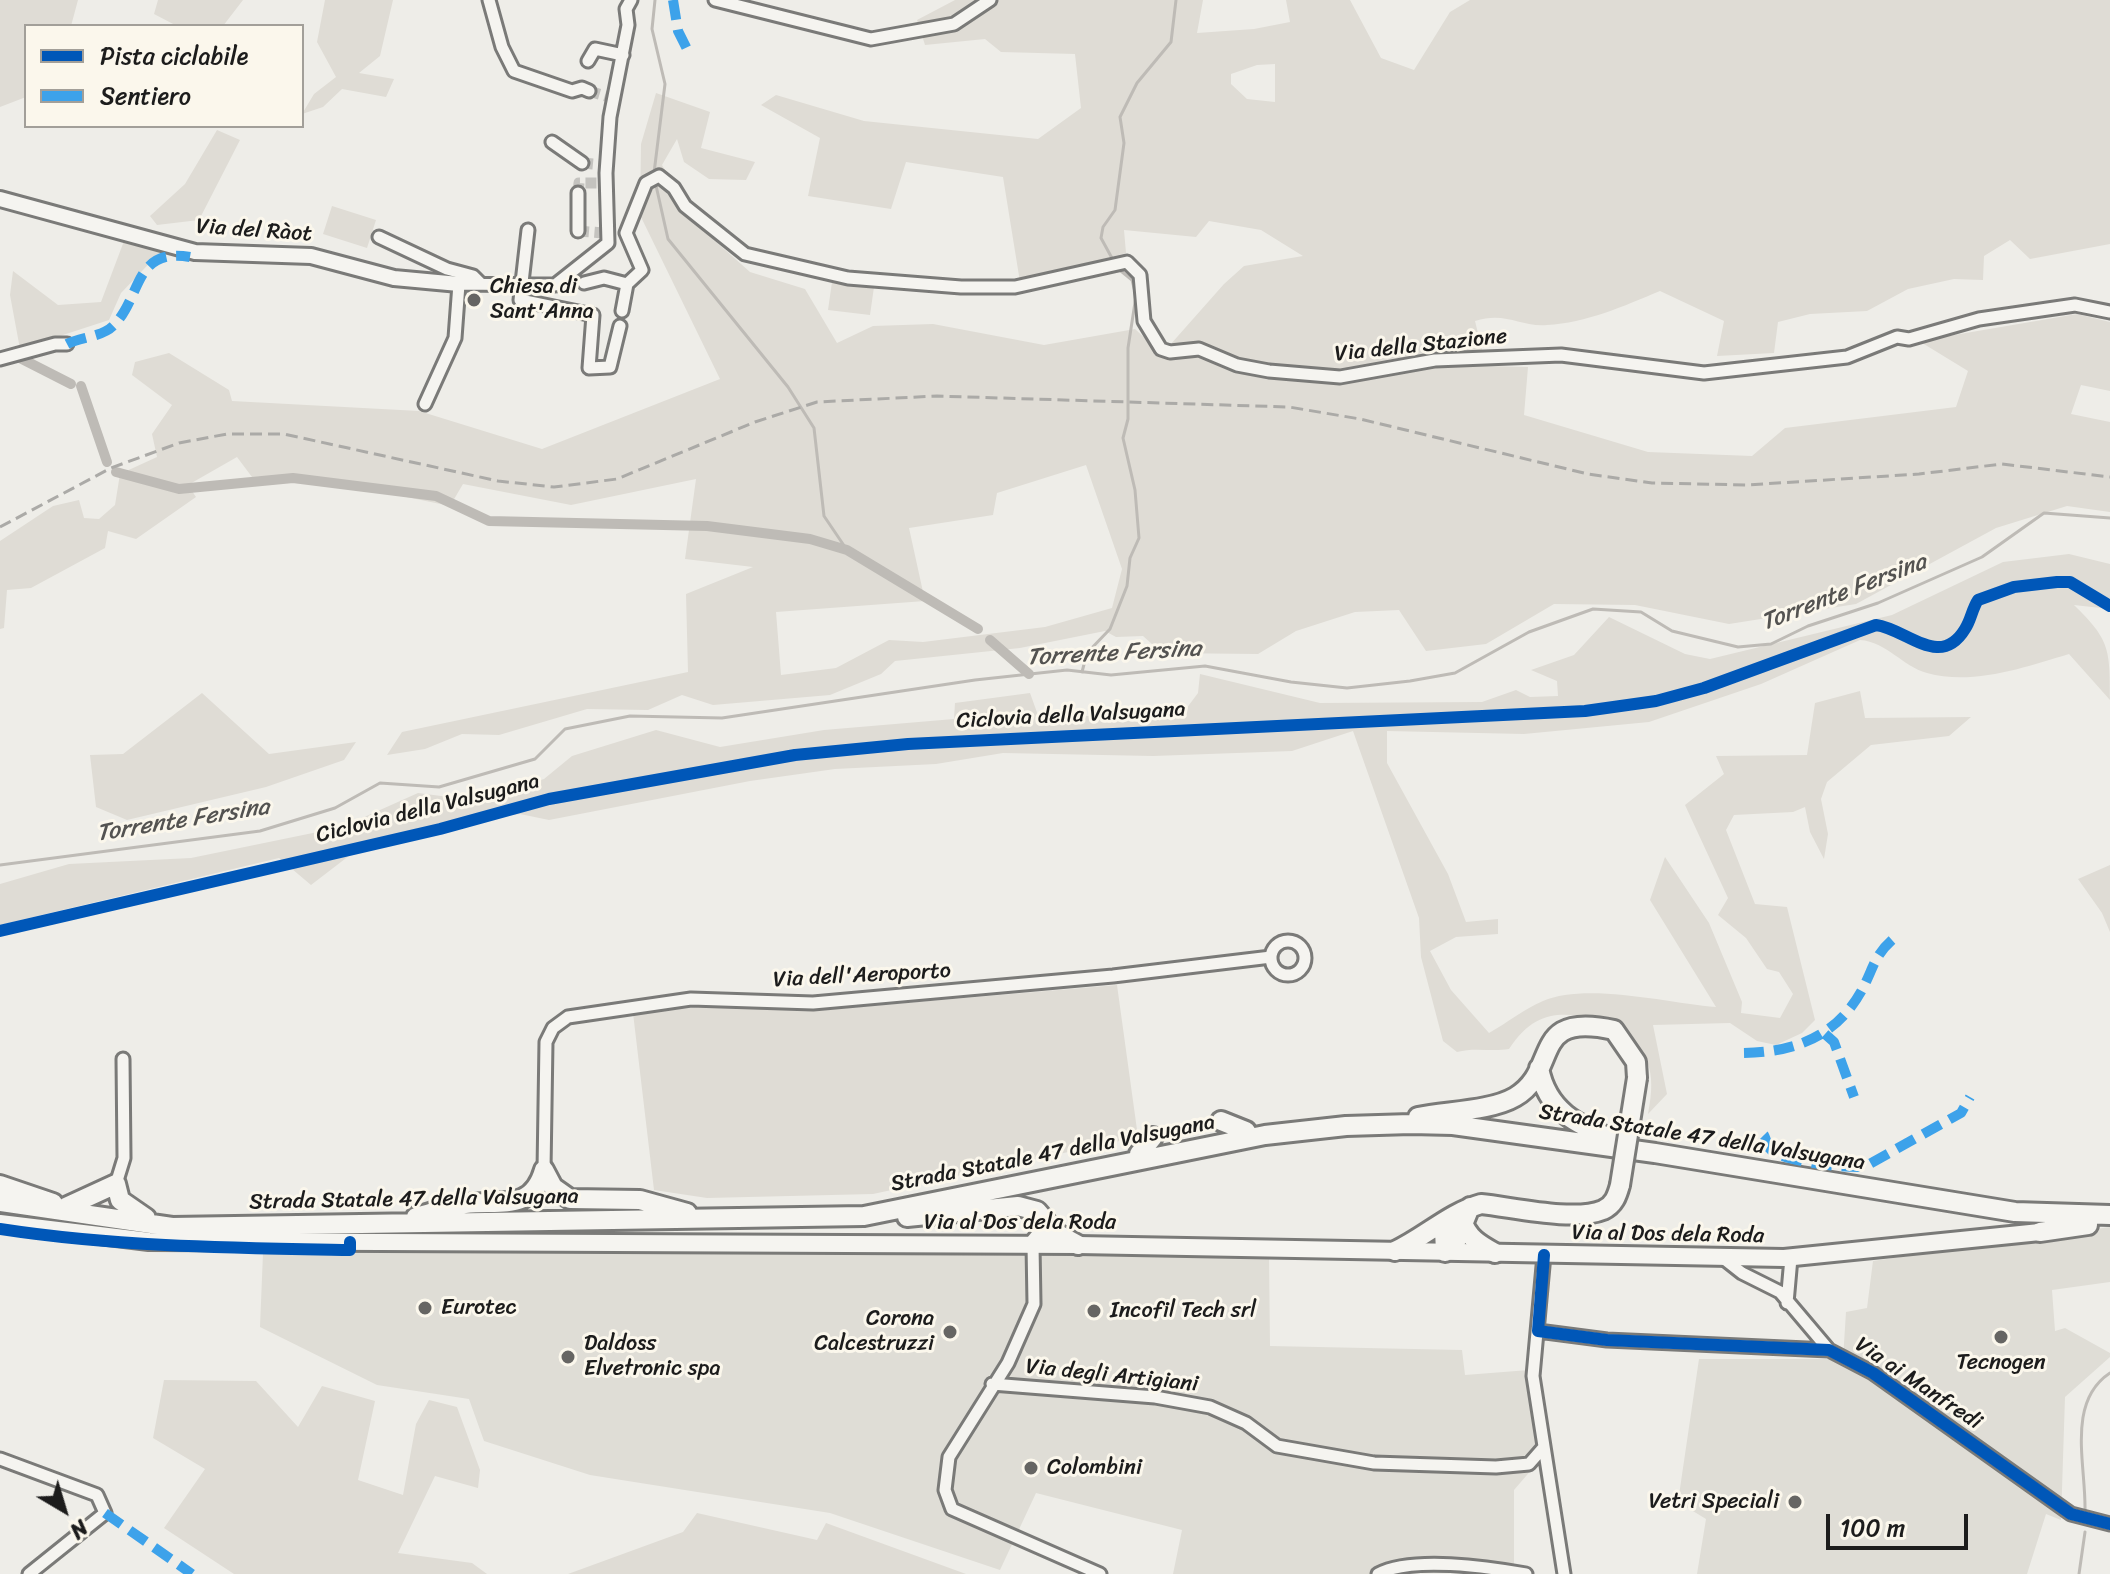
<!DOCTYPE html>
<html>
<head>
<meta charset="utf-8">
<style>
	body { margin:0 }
	#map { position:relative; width:2110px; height:1574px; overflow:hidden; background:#eeede8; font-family:Sriracha,sans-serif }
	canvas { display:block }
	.legend { position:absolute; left:24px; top:24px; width:280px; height:104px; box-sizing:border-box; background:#fbf7ec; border:2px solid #a29f99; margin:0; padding:10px 14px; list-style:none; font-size:24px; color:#1c1c1c }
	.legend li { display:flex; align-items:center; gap:16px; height:40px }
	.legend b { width:40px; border:2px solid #a29f99 }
	.north { position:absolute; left:24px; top:1470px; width:80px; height:80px; -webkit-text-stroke:6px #fbf7ec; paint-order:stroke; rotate:142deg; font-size:22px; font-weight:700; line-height:32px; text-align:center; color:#1c1c1c }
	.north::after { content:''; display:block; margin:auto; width:28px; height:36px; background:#1c1c1c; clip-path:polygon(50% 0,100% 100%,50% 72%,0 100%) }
	.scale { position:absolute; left:1826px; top:1514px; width:142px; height:36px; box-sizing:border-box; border:4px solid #1c1c1c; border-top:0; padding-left:10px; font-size:24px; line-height:28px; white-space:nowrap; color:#1c1c1c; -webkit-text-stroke:6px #fbf7ec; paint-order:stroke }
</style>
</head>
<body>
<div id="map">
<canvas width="2110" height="1574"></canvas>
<ul class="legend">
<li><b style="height:10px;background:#0057b8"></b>Pista ciclabile</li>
<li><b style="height:10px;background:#3da2ea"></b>Sentiero</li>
</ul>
<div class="north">N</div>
<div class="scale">100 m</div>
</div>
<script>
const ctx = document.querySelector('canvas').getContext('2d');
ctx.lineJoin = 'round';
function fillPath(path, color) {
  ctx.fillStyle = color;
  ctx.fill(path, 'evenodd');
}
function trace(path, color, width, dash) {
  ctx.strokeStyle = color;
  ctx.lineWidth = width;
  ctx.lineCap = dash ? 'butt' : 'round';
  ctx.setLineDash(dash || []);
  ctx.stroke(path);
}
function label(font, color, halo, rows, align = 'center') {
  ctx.font = font + ' Sriracha,sans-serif';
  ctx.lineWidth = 6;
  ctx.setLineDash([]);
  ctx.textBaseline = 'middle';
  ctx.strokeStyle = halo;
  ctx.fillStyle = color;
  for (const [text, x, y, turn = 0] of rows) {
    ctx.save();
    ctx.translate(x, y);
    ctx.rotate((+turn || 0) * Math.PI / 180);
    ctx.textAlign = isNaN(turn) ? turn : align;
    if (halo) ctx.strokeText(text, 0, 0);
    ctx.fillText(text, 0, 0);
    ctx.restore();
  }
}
const built = new Path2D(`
	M2110,1227V1282L2052,1290L2055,1331L2065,1328L2110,1353V1357L2065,1397L2061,1520L2046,1514L2027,1574H1697L1706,1519L1678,1502L1699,1359H1843L1846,1312L1867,1308L1873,1261Z
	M485,1252L1269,1257L1270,1346L1462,1350L1465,1375L1529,1370L1539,1461L1514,1490V1574L1387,1564L1371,1574H1173L1182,1530L1036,1493L1000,1570L830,1513L590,1475L484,1441L469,1399L377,1385L260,1327L263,1253Z`);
const green = new Path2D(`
	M0,0H78L71,26H26V97L0,107Z
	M158,0H243L223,26H177L154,14Z
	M325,0H393L380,56L359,73L394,79L386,97L342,89L323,107L302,114L314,94L336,77L317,42Z
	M955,0H1203L1197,33L1254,29L1290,22L1286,0H1350L1381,58L1414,70L1450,12L1470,0H2110V244L2030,259L2010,240L1984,256L1983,280L1954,279L1908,289L1867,311L1810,314L1778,322L1774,353L1717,356L1724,321L1660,291C1624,306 1586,323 1547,325C1519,327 1506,311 1475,321L1486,366L1528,367L1524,415L1648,452L1752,456L1785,428L1956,407L1968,371L1919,341L2077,314L2110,322V391L2081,385L2071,414L2110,422V512L2067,506L1996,528L1856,604L1729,624L1635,605L1554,604L1486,644L1426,651L1399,610L1355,612L1296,631L1258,654L1162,653L1143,636L1116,637L1105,631L1020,648L895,661L881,674L830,695L713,705L682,695L648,710L587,709L499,735L462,734L425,749L387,755L402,732L688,672L686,594L753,567L685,559L696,479L571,505L463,484L450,506L300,475L252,477L237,457L188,485L196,497L136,539L108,531L105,548L31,588L7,590L4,628L0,629V541L53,506L79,500L84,518L99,519L115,505L120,474L157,457L152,434L172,405L132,375L135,362L169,353L229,390L232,401L419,411L542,449L720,379L640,215L641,144L656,93L710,112L701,148L755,162L746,180L709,179L684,162L677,139L662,165L696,224L750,272L805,289L837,343L873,326L933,324L1044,345L1135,329L1162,354L1224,284L1244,266L1303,256L1261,230L1209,221L1196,237L1124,230L1126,253L1020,282L1003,177L906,162L891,209L808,196L820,138L761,105L776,95L864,121L1038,139L1081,108L1075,54L1001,52L985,39L925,45L917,20ZM1275,64V102L1247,99L1231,84V74L1257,65ZM1086,465L1122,569L1112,608L1045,627L923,642L889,640L836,668L781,675L776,612L925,601L909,528L993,515L997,493Z
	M217,130L240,140L199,220L157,225L150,216L185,184Z
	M332,206L376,220L367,248L323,234Z
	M124,241L163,249L121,293L109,320L20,349L10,295L13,271L58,305L101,302Z
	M832,282L874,287L870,315L828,310Z
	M2069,554L2110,564V609L2074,605C2110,640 2110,649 2110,700L2069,654C2026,667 1972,686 1927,673C1902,666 1887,642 1860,640L1761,684L1649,722L1524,734L1387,731V763L1448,874L1466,922L1498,919V934L1456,937L1430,951L1451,990L1489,1033C1507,1023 1524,1009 1543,1001C1586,982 1668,1003 1716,1007L1650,900L1665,857L1709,923L1742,1002L1741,1013L1780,1018L1793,994L1779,972L1767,969L1746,938L1718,915L1728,898L1685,805L1724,774L1716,756L1807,755L1815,703L1860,691L1865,718L1971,717L1949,736L1871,745L1827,782L1821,799L1828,834L1824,859L1810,832L1805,807L1793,812L1734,815L1726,830L1755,904L1787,907L1815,1020L1802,1033L1776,1045L1757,1041L1730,1023L1653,1025L1667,1094L1648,1114C1657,1068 1648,1054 1617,1021C1569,1015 1540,1002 1509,1049C1491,1052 1475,1047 1457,1052L1443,1041L1421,957L1419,918L1353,731L1292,751L1153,756L1003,753L936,764L835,769L750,781L549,820L520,814L476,820L354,852L311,885L279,858L0,925V884L69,864L191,858L342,827L418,793L472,800L544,779L572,756L656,730L720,747L824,730L954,719L955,703L1030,693L1039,718C1087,719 1135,709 1183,713L1198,693L1200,674L1320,703L1482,702L1516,690L1530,697L1558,696L1557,681L1531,670L1574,655L1609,617L1685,654L1710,659L1892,615L2003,562Z
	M202,693L269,754L356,742L344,760L266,787L127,820L96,807L90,755L123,754Z
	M2110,865V932L2102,913L2078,879Z
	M1117,985L1138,1137L873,1194L707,1198L654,1190L633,1013L714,1006L812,1011Z
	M164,1380L256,1381L298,1427L322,1386L375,1401L358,1480L403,1495L416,1424L429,1400L457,1407L480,1470L478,1488L435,1476L398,1553L472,1563L487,1574H234L164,1528L205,1469L153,1438Z
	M697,1513L817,1540L826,1523L966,1574H568L683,1532Z`);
const stream = new Path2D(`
	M654,173L665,84L652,29L655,0
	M655,181L668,239L788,387L814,428L824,516L847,550
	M1113,260L1101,238L1103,227L1115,210L1124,143L1120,117L1137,83L1171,42L1176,0
	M1082,672L1087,653L1110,629L1127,586L1130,558L1139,538L1135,490L1123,438L1128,419V348L1136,296L1132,280L1116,267
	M0,865L260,831L335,808L380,783L439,787L535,759L565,729L630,716L722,718L975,680L1067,670L1111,675L1205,666L1291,682L1347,688L1410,681L1455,673L1529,632L1593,609L1641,612L1672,631L1738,647L1771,644L1808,626L1878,603L1982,557L2044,513L2110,518
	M2085,1510C2086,1465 2066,1402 2110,1373
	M2079,1574L2085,1532`);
const canal = new Path2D(`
	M20,358L71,384
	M81,386L107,462
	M116,472L179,489L293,478L436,496L489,521L707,526L810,539L847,550L978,629
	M990,640L1029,674`);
const minorTunnel = new Path2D(`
	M589,91L609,97
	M582,163L603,165
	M578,193L579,183H600
	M578,231L603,233`);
const minor = new Path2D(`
	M489,0L502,47L514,71L572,91L582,88L589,91
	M715,0L871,39L954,24L990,0
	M588,61L595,49L623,55
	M552,142L582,163
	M578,193V231
	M528,230L520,300L593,315L589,368L610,367L620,326
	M626,233L646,183L659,176L674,188L685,206L745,254L848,278L961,287H1015L1127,262L1140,275L1144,321L1161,349L1170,352L1199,349L1237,365L1269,371L1340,377L1435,360L1561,355L1704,373L1847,357L1897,337L1909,339L1979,319L2075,305L2110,312
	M379,237L447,269L473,276L480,283
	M584,283L604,278L627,284
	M622,311L627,284L642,270L626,233
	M0,359L55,344H67
	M425,404L455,338L459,284L555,285L608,243L606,173L610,117L628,25L626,9L631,0
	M1271 958a17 17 0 1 1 34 0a17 17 0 1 1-34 0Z
	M544,1170L546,1042L553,1028L568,1017L691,999L813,1003L1113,976L1271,957
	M116,1184L124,1158L123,1059
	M1033,1245L1034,1304L1008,1363L949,1457L945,1490L952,1509L1100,1574
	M1544,1255L1533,1376L1564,1574
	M1723,1258L1742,1273L1780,1292L1829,1350
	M1787,1303L1791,1258
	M1538,1331L1607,1340L1829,1350L1873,1373L2071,1514L2110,1524
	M992,1384L1155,1397L1210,1407L1246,1423L1277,1446L1374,1463L1496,1467L1529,1464L1543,1448
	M0,1459L97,1495L105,1513L29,1574
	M1378,1574C1412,1556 1488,1567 1526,1574`);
const tertiary = new Path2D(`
	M0,199L195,252L311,256L394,278L459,284`);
const secondary = new Path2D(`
	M0,1223L149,1241L1078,1245L1784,1258L2040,1232`);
const trunk = new Path2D(`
	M1539,1068C1547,1111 1577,1125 1615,1140
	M1418,1117C1447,1111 1491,1111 1515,1097C1561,1070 1528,1011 1614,1030L1636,1062L1637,1078
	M1221,1121L1246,1131
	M1139,1154L1153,1137
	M544,1170L553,1187L570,1199L640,1200L687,1213
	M0,1185L53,1203
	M0,1202L172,1227L864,1216L1265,1135L1346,1126L1411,1124L1453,1125L1655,1153L2015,1212L2110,1215
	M66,1207L116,1184L120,1200L146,1218
	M416,1217C432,1213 449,1206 465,1204C501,1200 532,1212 544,1170
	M907,1217L1018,1206L1037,1211L1056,1233L1078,1245
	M1451,1218L1444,1229L1445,1252L1455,1244L1470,1207
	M1462,1220C1468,1238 1479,1244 1495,1253
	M2040,1232L2088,1225
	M1033,1245L1042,1234L1043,1222
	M1395,1251C1425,1237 1449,1213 1481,1204C1512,1207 1574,1222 1603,1210C1614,1205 1617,1196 1620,1185`);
const rail = new Path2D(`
	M0,527L111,468L179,443L227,434H284L498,481L554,487L617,479L755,422L817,402L937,396L1289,407L1360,419L1588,474L1652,483L1747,485L1919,474L2002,464L2110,477`);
const trunkBridge = new Path2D(`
	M1620,1185L1637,1078`);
const quiet = new Path2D(`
	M673,0L678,31L687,49
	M67,344C80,337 102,337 113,326C142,298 133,247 190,257
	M1825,1034L1834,1042L1854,1097
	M1744,1053C1795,1052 1836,1037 1862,990C1875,965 1874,954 1898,935
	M1764,1135C1765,1136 1768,1147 1769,1148C1780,1162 1845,1168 1864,1167L1961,1113L1970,1097
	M105,1513L192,1574`);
const cycleway = new Path2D(`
	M0,931L440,829L549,799L795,755L908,744L1585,711L1656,701L1704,688L1876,625C1907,629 1940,670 1965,629C1971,620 1972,609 1978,600L2014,587L2057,582H2070L2110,606
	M0,1229C117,1247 232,1248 350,1250V1242
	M1544,1255L1538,1331L1607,1340L1829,1350L1873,1373L2071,1514L2110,1524`);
const markers = [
	[474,300,8,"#666563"],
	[425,1308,8,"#666563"],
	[1094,1311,8,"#666563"],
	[950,1332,8,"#666563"],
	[2001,1337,8,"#666563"],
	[568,1357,8,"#666563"],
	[1031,1468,8,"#666563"],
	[1795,1502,8,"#666563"]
];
const streetNames = [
	["Via del Ràot",254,231,4],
	["Via della Stazione",1421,346,-6],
	["Ciclovia della Valsugana",1071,716,-3],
	["Ciclovia della Valsugana",428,809,-14],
	["Via dell'Aeroporto",862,976,-3],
	["Strada Statale 47 della Valsugana",1702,1138,9],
	["Strada Statale 47 della Valsugana",1053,1154,-11],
	["Strada Statale 47 della Valsugana",414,1200,-1],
	["Via al Dos dela Roda",1020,1223],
	["Via al Dos dela Roda",1668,1235,1],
	["Via degli Artigiani",1112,1376,6],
	["Via ai Manfredi",1918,1384,34]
];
const poiNames = [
	["Chiesa di",490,287],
	["Sant'Anna",490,312],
	["Eurotec",441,1308],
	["Incofil Tech srl",1110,1311],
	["Corona",934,1319,"right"],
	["Calcestruzzi",934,1344,"right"],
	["Daldoss",584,1344],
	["Elvetronic spa",584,1369],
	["Tecnogen",2001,1363,"center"],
	["Colombini",1047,1468],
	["Vetri Speciali",1779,1502,"right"]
];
const waterNames = [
	["Torrente Fersina",1844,593,-21],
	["Torrente Fersina",1114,654,-3],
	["Torrente Fersina",183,821,-9]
];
fillPath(built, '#dfddd6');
fillPath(green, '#dfdcd5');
trace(stream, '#bebbb6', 3);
trace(canal, '#bebbb6', 10);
trace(minorTunnel, '#c4c3bf', 11, [11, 5.5]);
trace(minor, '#7a7a78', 17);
trace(tertiary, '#7a7a78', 20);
trace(secondary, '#7a7a78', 22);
trace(trunk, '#7a7a78', 24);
trace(minor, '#f5f4f0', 11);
trace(tertiary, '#f5f4f0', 14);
trace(secondary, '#f5f4f0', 16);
trace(trunk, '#f5f4f0', 18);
trace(rail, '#abaaa7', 3, [12, 6]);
trace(trunkBridge, '#7a7a78', 24, []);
trace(trunkBridge, '#f5f4f0', 18);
trace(quiet, '#3da2ea', 10, [20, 10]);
trace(cycleway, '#0057b8', 12);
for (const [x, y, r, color] of markers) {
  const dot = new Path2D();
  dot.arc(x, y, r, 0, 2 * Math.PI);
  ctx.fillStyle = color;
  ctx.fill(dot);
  trace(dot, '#fbf7ec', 3);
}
label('22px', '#1c1c1c', '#fbf7ec', streetNames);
label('22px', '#1c1c1c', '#fbf7ec', poiNames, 'left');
label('italic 24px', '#545351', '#fbf7ec', waterNames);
</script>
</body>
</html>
